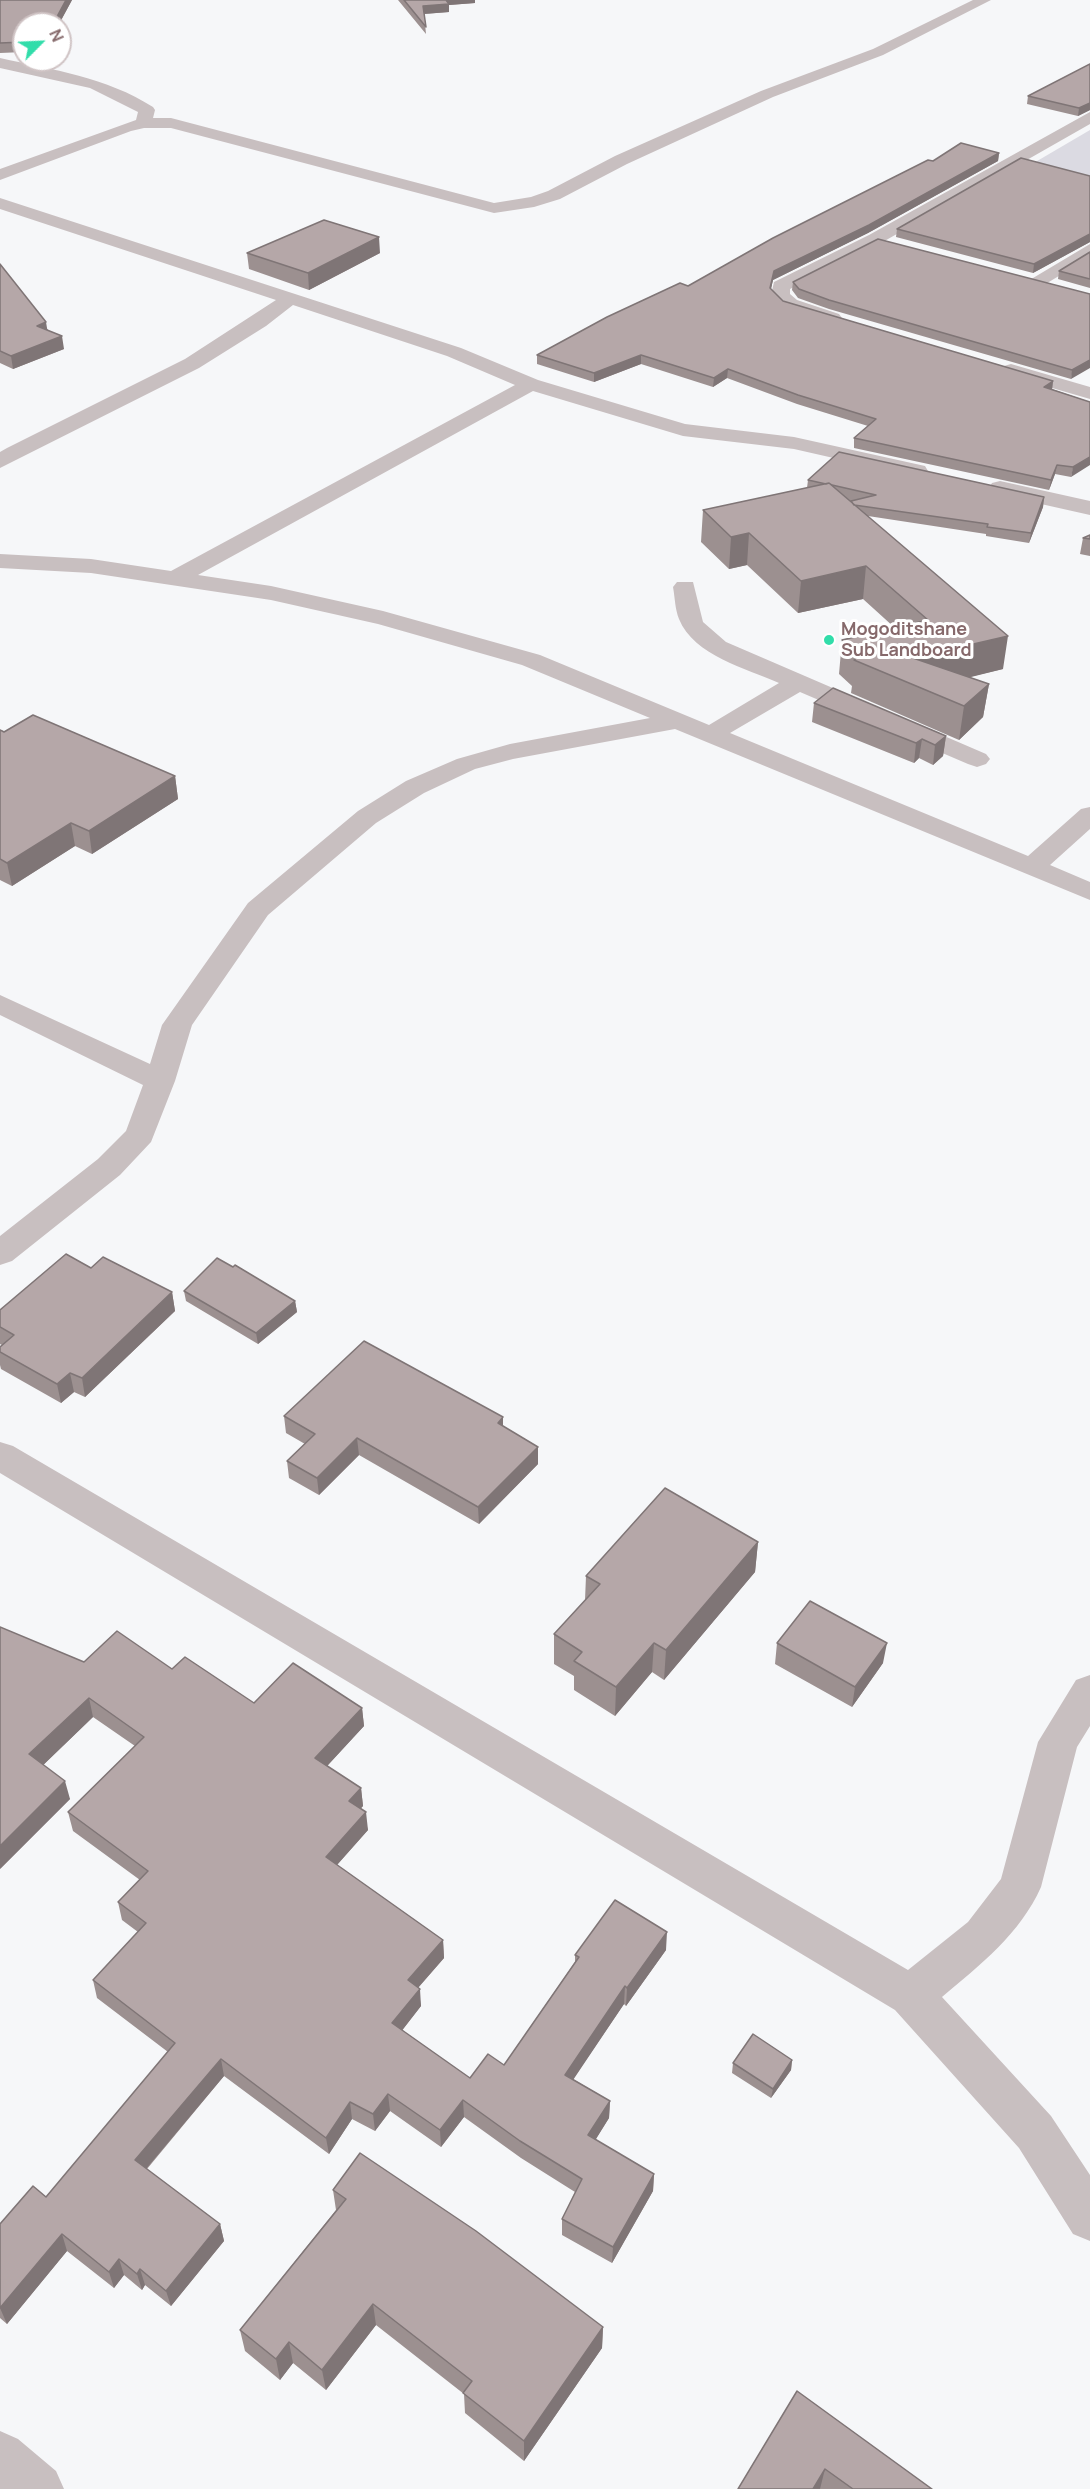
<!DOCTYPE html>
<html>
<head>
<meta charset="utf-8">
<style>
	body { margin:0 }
	#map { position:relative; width:1090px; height:2489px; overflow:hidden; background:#f6f7f9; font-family:Manrope,sans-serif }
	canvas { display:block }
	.north { position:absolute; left:12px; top:12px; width:60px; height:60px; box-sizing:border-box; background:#fff; border:2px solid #cfc3c4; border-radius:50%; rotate:66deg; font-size:16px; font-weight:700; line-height:24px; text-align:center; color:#86696b }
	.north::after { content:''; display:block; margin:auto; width:21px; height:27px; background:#31ddaa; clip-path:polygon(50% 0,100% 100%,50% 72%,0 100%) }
</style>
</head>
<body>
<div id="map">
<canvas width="1090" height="2489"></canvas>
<div class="north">N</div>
</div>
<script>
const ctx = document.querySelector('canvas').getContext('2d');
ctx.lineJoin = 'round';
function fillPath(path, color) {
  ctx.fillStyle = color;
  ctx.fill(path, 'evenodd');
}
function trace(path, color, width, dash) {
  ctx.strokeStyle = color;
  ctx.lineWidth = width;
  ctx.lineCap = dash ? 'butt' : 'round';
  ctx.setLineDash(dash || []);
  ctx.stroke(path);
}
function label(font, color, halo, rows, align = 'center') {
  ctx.font = font + ' Manrope,sans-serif';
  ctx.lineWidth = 6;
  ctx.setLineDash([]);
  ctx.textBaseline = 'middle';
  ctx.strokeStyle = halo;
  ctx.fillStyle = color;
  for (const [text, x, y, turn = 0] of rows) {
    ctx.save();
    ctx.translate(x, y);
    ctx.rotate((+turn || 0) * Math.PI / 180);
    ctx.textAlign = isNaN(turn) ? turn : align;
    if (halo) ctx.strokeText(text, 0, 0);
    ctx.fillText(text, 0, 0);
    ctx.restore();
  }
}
const green = new Path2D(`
	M1090,130V178L1032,164Z`);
const minor = new Path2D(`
	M973,0H991L883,55L773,97L627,164L560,199L534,207L494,213L171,128H144L131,131L0,180V169L136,120L138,112L90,88L0,68V58C53,70 106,77 153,107L155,110L153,118H171L494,203L531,197L548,191L615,156L761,91L873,49Z
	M1090,112V124L881,243L790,289V294L797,300L839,314L842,318L839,322C822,326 781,309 771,295L774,282L869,235Z
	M0,198L461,348L538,380L685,424L794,437L925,466L928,471L925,476L917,477L794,449L683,436L533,391L198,575L271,586L383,611L540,655L709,725L779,683C746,668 694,656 679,619C675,609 675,598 673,587L677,582H693L703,622L726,642L986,754L990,759L986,764L977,767L968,764L800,692L730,733L1028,856L1081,809L1090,807V829L1050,865L1090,882V900L675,729L513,759L475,769L424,793L376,823L268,915L192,1025L175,1081L151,1142L120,1175L12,1261L0,1265V1236L98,1159L126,1131L143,1085L0,1015V995L150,1064L162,1025L248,903L358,811L406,781L457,759L510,744L650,718L522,665L378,624L271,600L91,573L0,568V554L91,559L171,571L515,385L447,356L293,305L266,326L199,368L0,468V452L7,448L185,359L276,300L0,209Z
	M1090,244V257L1044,285H1030L1028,281Z
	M1011,364L1090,387V399L1004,374L1001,370L1004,366Z
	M1000,481L1090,501V515L992,493L989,488L992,483Z
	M0,1442L13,1446L908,1970L968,1922L1001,1879L1038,1742L1076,1680L1090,1675V1726L1077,1747L1041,1887C1020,1934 980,1965 942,1997L1051,2116L1090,2175V2241L1073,2234L1019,2148L895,2010L0,1473Z
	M0,2431L18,2439L56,2471L64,2489H0Z`);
const wall = new Path2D(`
	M0,0H72L59,24H24V52L0,53Z
	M398,0H475V3L449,5V12L424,14L426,34Z
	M1090,64V110L1078,116L1027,104L1028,96Z
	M999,153L998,161L868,233L773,280L771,289L783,301L1053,381L1052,389L1090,402L1071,477L1055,474L1049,490L854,448V438L868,426L797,404L727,378L713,387L641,364L594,382L537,364V355L688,286L933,161Z
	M1090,176V242L1033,273L896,237L897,229Z
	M1090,252V288L1058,279L1059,271Z
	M247,253H380L309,290L249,269Z
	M0,264L48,330L64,349L13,369L0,363Z
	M793,282L1090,294L1071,379L829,309L798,298L792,290Z
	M808,480L1044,497L1043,507L1029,543L986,536V534L868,516L1003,669L969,677L989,684L983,717L959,740L851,693L852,686L839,674L842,640L895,628L863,599L798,613L747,565L729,569L701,542L703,510L807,488Z
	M1090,535V556L1080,554L1083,538Z
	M814,703L946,736L943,756L933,765L919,758L914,763L812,722Z
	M0,730L175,776L178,799L92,854L75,846L12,886L0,880Z
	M184,1291L295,1301L297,1312L258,1344L186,1301Z
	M172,1292L175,1311L85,1397L74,1392L61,1403L1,1369L0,1365V1347L2,1345L0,1344V1310Z
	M284,1416L503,1417V1426L538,1447V1464L479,1524L359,1455L319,1495L289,1478L287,1461L305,1444L286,1433Z
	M758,1542L755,1572L664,1680L652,1672L615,1716L574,1690V1676L554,1664V1634L585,1600L586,1576Z
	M777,1643L883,1663L852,1707L775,1664Z
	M84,1662L172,1669L254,1703L362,1708L364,1726L327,1766L361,1788L363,1806L361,1808L368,1830L337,1865L443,1940L444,1958L418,1988L421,2006L402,2030L470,2078L504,2065L575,1962V1955L666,1950L626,2006L624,2004L573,2079L610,2101L609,2118L595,2140L654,2174L653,2191L612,2263L562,2235V2219L575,2192L521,2158L464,2117L441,2147L390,2111L375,2131L352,2119L329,2154L224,2076L147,2169L220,2224L224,2241L171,2306L145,2285L142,2290L124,2275L114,2288L67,2251L7,2324L0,2318V2224L46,2197L168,2052L97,1998L93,1980L138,1932L122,1920L118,1902L140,1880L73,1831L68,1812L135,1746L93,1717L43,1765L70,1799L0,1869Z
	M792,2060L791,2070L771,2098L732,2073L733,2063Z
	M333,2190L603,2327L602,2348L524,2461L465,2413L464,2394L376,2325L326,2390L293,2363L280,2380L245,2351L240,2330L336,2210Z
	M797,2391L932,2489H738Z`);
const shadedWall = new Path2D(`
	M66,0H72L59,24H53Z
	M444,0H475V3L449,5V12L423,14V6Z
	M1090,103V110L1078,116L1079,108Z
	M999,153L998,161L868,233L773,280L769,297L770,288L774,271Z
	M1090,234V242L1033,273L1034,264Z
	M379,237L380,253L309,290L308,273Z
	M46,322L48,334L37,326Z
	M62,336L64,349L13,369L11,356Z
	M641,355V364L594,382V373Z
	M1090,360V368L1071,379L1072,370Z
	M728,369L727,378L713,387L714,378Z
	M1053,381L1052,390L1044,387Z
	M1090,457V465L1071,477L1073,467Z
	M1057,465L1055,474L1049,490L1051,480Z
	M1044,497L1043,507L1029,543L1031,533Z
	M749,533L747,565L729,569L731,537Z
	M866,566L863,599L798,613L801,581Z
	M1008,636L1003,669L923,689L913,658Z
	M989,684L983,717L959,740L964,706Z
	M946,736L943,756L933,765L935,745Z
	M922,739L919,758L914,763L916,743Z
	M175,776L178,799L92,854L89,831Z
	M71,823L75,846L12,886L7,863Z
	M172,1292L175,1311L85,1397L82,1378Z
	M295,1301L297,1312L258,1344L256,1333Z
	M70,1373L74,1392L61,1403L57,1384Z
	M503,1417V1434L498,1423Z
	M357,1438L359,1455L319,1495L317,1478Z
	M538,1447V1464L479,1524L478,1507Z
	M758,1542L755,1572L664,1680L666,1650Z
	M654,1643L652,1672L615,1716L616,1687Z
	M887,1643L883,1663L852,1707L855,1687Z
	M89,1698L93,1717L35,1773L29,1754Z
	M362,1708L364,1726L317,1777L315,1758Z
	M65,1781L70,1799L0,1869V1846Z
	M361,1788L363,1806L351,1819L349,1801Z
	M366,1812L368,1830L328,1875L326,1857Z
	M667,1932L666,1950L626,2006L627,1988Z
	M443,1940L444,1958L409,1998L408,1980Z
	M625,1986L624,2004L565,2092V2075Z
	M420,1989L421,2006L394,2041L392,2023Z
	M221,2059L224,2076L140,2176L135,2160Z
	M792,2060L791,2070L771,2098L773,2089Z
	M388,2094L390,2111L375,2131L373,2114Z
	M463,2100L464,2117L441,2147L440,2130Z
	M610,2101L609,2118L588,2152V2135Z
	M350,2102L352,2119L329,2154L326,2138Z
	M654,2174L653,2191L612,2263L613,2247Z
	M220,2224L224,2241L171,2306L166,2291Z
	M62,2234L67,2251L7,2324L0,2308Z
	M119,2259L124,2275L114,2288L109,2272Z
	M140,2269L145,2285L142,2290L137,2274Z
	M373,2304L376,2325L326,2390L322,2370Z
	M603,2327L602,2348L524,2461V2441Z
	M289,2342L293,2363L280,2380L276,2359Z
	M825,2469L820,2489H813Z`);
const building = new Path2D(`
	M0,0H66L53,24H24V42L0,43Z
	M404,0H446L449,4L423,6L426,27Z
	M1090,64V103L1079,108L1028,96Z
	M961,143L999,153L869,225L774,271L770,288L783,301L1053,381L1044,387L1090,402V457L1073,467L1057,465L1051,480L854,438L876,419L798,395L728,369L714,378L641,355L594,373L537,355L607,317L680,283L688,286L773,238L928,160L933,161Z
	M1021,158L1090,176V234L1034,264L897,229Z
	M324,220L379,237L308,273L247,253Z
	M878,239L1090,294V360L1072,370L829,300L799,289L793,282Z
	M1090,252V279L1059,271Z
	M0,264L46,322L37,326L62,336L11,356L0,351Z
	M839,452L1044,497L1031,533L987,527L988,524L854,505L851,501L876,495L832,485L829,483L826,484L808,480Z
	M829,483L1008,636L913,658L989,684L964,706L854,660L859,656L842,640L928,620L866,566L801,581L749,533L731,537L703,510Z
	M1090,535V539L1083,538Z
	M833,688L946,736L935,745L922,739L916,743L814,703Z
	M33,715L175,776L89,831L71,823L7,863L0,859V730L4,732Z
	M66,1254L91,1268L103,1257L172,1292L82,1378L70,1373L57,1384L0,1352V1347L14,1335L0,1327V1310Z
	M217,1258L233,1267L235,1265L295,1301L256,1333L184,1291Z
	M364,1341L503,1417L498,1423L538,1447L478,1507L357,1438L317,1478L287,1461L315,1434L284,1416Z
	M665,1488L758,1542L666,1650L654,1643L616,1687L574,1661L582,1652L554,1634L600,1584L586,1576Z
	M810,1601L887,1643L855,1687L777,1643Z
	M0,1627L84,1662L117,1631L172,1669L185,1657L254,1703L293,1663L362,1708L315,1758L361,1788L349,1801L366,1812L326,1857L443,1940L408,1980L420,1989L392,2023L470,2078L488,2054L504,2065L579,1957L575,1955L615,1900L667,1932L627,1988L625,1986L565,2075L610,2101L588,2135L654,2174L613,2247L562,2219L582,2179L520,2141L463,2100L440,2130L388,2094L373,2114L350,2102L326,2138L221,2059L135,2160L220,2224L166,2291L140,2269L137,2274L119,2259L109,2272L62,2234L0,2308V2224L33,2186L46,2197L175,2043L93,1980L146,1923L118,1902L148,1871L68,1812L144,1737L89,1698L29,1754L65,1781L0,1846Z
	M753,2034L792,2060L773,2089L733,2063Z
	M360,2153L476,2231L603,2327L524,2441L463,2393L472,2381L373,2304L322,2370L289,2342L276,2359L240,2330L346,2199L333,2190Z
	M797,2391L932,2489H853L825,2469L813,2489H738Z`);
const markers = [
	[829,640,6,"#31ddaa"]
];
const farPoinames = [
	["Mogoditshane",841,630],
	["Sub Landboard",841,651]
];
fillPath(green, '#dbdae2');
fillPath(minor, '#c8bfc0');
fillPath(wall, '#9c9090');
fillPath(shadedWall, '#7f7576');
fillPath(building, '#b5a7a8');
trace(building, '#7f7576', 1.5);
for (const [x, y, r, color] of markers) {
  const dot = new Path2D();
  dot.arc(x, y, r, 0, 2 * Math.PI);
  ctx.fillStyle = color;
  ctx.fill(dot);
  trace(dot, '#fff', 2);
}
label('bold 18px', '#86696b', '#fff', farPoinames, 'left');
</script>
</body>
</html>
